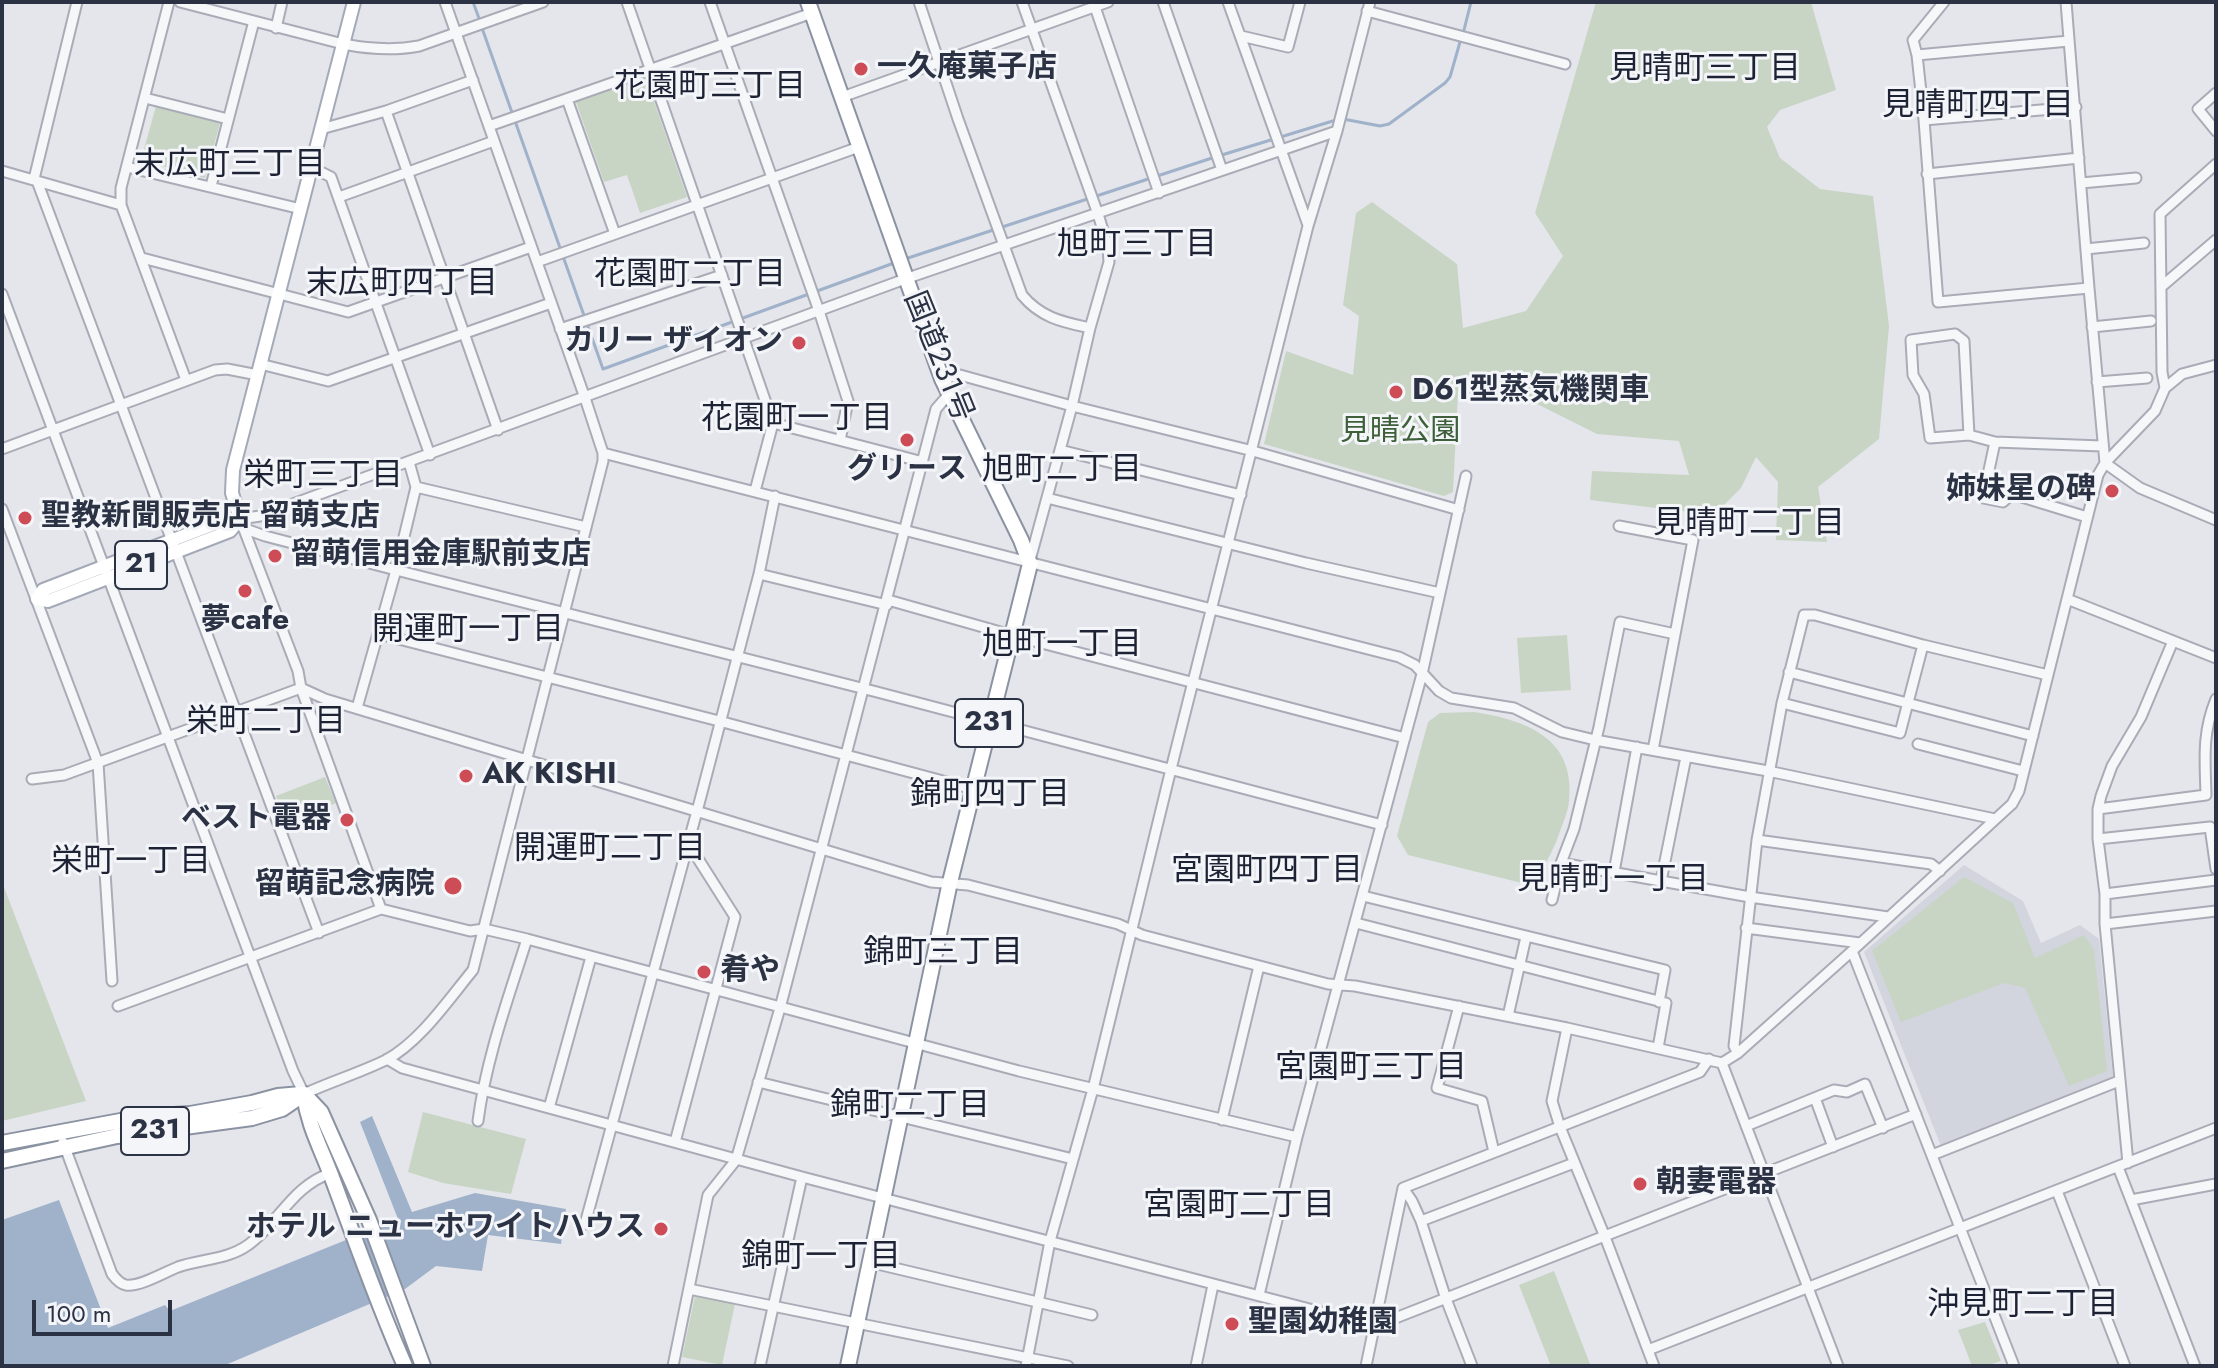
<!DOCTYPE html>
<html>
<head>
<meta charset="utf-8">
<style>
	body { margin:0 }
	#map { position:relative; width:2218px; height:1368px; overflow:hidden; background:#e4e6eb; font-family:Jost,sans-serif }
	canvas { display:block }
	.frame { position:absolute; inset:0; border:4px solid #2b3244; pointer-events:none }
	.scale { position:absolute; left:32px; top:1300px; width:140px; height:36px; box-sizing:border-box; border:4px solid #2b3244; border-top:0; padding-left:10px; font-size:24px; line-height:28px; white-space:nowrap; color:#2b3244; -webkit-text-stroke:6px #f3f5f8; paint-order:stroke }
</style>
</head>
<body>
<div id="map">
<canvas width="2218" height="1368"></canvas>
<div class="frame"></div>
<div class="scale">100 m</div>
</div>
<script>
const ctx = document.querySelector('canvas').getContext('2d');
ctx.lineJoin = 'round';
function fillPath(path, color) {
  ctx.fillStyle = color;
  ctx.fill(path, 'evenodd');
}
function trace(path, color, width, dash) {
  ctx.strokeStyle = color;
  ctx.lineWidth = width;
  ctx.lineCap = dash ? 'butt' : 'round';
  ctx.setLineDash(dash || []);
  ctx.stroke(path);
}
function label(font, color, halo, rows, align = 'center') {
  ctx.font = font + ' Jost,"Noto Sans JP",sans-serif';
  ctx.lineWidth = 6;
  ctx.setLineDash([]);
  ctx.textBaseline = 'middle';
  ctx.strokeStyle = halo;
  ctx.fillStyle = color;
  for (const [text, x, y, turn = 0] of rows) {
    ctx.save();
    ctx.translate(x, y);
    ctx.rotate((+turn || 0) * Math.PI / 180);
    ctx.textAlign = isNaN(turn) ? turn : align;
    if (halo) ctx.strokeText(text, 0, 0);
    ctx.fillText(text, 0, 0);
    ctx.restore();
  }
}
const built = new Path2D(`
	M1964,865L2023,901L2041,943L2080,925L2099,939L2113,1077L1941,1146L1864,952Z`);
const green = new Path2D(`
	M1596,2H1811L1836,90L1780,110L1767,127L1780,158L1820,189L1873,196L1889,326L1879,439L1818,487L1827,542L1776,540L1778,482L1756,457L1741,488L1714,515L1590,500L1592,471L1689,475L1679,441L1597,434L1523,397L1458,392L1453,492L1444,496L1264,444L1286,351L1353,375L1359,316L1343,305L1356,213L1372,202L1457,264L1463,328L1526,311L1563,256L1535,213Z
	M646,78L687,197L640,213L627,175L604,182L576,102Z
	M156,106L220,123L205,178L141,160Z
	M1567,635L1571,690L1521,693L1517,638Z
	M1474,712C1526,720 1576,738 1569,801C1568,813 1562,825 1558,837C1555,846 1542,873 1534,879C1531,882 1526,882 1522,883L1408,855L1397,836L1428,722L1440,713Z
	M325,777L336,803L286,823L276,796Z
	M1964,877L2013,903L2035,958L2084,935L2094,950L2107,1071L2069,1086L2025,988L2004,983L1901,1022L1872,951Z
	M2,882L86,1101L2,1121Z
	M423,1112L526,1139L511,1194L443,1183L408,1172Z
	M1554,1271L1590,1364L1584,1366H1551L1519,1285Z
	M695,1296L735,1304L722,1365L682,1357Z
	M1985,1322L2001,1361L1986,1366H1972L1958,1330Z`);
const water = new Path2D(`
	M372,1116L412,1212L475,1193L566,1209L561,1244L488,1235L482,1271L436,1266L405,1289L223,1366H2V1220L59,1200L108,1328L165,1305L170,1311L398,1219L360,1122Z`);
const stream = new Path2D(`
	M473,2L480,21
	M482,28L603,369L894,263
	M1464,30L1471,2
	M1343,119L1380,126L1389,124L1445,83L1450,77L1460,42
	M905,259L1212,158L1336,120`);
const minor = new Path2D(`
	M169,2L121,188V205L186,380
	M180,2L343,44C369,49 393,51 419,46L543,2
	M627,2L773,423L755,491
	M710,2L819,311L848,401L840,440
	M919,2L958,119L1022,295C1041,318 1063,322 1090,328
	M1022,2L1098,214L1108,247L1109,262L1090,328L1072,406L1030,560
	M1163,2L1222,170
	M1228,2L1308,225
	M1944,2L1913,40L1917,55L1924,120L1938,302L2089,288
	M2066,2L2089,288L2105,463L2140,488L2216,520
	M1095,7L1159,193
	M1367,11L1565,64
	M276,28L282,2
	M1241,36L1288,47L1300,2
	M1917,55L2069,41
	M2216,93L2198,109L2216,131
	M842,97L1108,2
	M145,98L228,119
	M567,99L615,234
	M386,111L498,430
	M1924,120L2076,107
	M489,126L812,13
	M321,129L386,111L473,80
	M127,167L301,209
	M311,167L331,177L430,455
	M2,171L121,205
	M1927,174L2079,158
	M34,179L77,2
	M37,181L319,933
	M2081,183L2136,178
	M211,186L254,21
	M339,197L494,141
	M2086,249L2144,243
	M142,258L348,312L531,247
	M537,262L859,147
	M2161,287L2216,240
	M2,294L293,1071L304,1094C330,1082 359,1073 386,1060C420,1042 449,999 473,970L603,461V453L585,398L445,2
	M2092,327L2151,321
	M560,329L722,275
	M260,364L328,381L551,303
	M942,379L960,375L1072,406L1253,451L1459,510
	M2097,382L2147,378
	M2165,388L2162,372L2160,214L2216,164
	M773,423L923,462
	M1969,435L1964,341L1955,334L1911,340L1913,375L1924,394L1930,438L1969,435L1995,442L2102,446
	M1995,442L1983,498L2003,502L2012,494L2087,517
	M2,449L215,370L227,369L258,375
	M1060,450L1241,495
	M603,453L1399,657L1415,665L1439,691L1451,698L1514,708L1562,732L1595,740L1768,771L1995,819
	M416,487L586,527
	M1047,498L1306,563L1440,593
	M2,509L98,763L112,981
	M1619,526L1693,540L1653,750
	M243,528L265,536L396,570L877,692L1382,825
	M759,574L887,605
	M2067,599L2216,658
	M888,600L1011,635L1405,738
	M379,634L719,721L973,789
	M1789,672L2033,736
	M1782,703L1900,733L1923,645
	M357,708L396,570L416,487L409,462
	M1918,744L2023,771
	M32,779L64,775L301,688L325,699L931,882L968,885L1118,924L1142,935L1328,984L1355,986L1567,1028L1722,1063
	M2098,809L2206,795C2205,759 2202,733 2216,699
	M2098,839L2210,827L2216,869
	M1757,840L1931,864L1940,871
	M1561,863L1750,897L1888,917
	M1614,872L1637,747
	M1661,881L1686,757
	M2105,894L2216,880
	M1363,896L1665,970L1659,1002
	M1552,900L1561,863L1574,829L1599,727L1620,622L1675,634
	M1356,923L1666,1003L1658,1048
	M2105,924L2216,911
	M1746,928L1860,943
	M1852,951L2014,1366
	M118,1006L381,909
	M1459,1006L1437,1088L1482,1101L1494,1152
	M1508,1016L1526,937
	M1567,1028L1552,1101L1560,1127L1605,1237L1654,1366
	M1738,1053L1734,1046L1757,840L1782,703L1804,615H1815L1923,645L2048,675
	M387,1059L402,1068L802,1177L1375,1326L1916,1114
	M1722,1063L1738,1053L1852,951L2012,804L2019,791L2098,475L2105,463L2155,411L2165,388L2182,374L2216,365
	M1722,1063L1838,1366
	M758,1082L1073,1159
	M1815,1098L1833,1147
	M549,1108L591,957
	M1222,1120L1259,966
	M478,1121C486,1059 508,999 527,939
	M1746,1126L1834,1090L1847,1092L1865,1084L1883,1128
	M1297,1137L1019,1071L527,939L484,929L470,931L381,909L301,688L298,671L240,519L260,516L905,279L1337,131
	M63,1142L112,1274C115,1278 120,1284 126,1285C140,1287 165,1272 178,1267C201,1259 227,1260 248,1245C279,1223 292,1186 331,1173
	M675,1142L735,917L688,843
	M1932,1155L2119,1081
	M2128,1163L2105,924V894L2098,839V809L2101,796L2112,766L2141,717L2173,641
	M2118,1167L2195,1366
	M1403,1188L1412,1201L1421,1221
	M2057,1191L2125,1366
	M2131,1200L2216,1184
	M585,1224L700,800L759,574L775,496
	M869,1262L1092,1315
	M689,1289L1068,1366
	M1259,1295L1297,1137L1422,674L1466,476
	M1648,1350L2216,1128
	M673,1366L708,1195L736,1160L780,1008L936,409L949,394
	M760,1366L802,1177
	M1026,1366L1050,1241L1093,1089L1171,769L1308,226L1337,131L1370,2
	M1196,1366L1213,1285
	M1366,1366L1403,1188L1700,1072L1709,1059
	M1472,1366L1446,1299L1421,1221L1574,1163`);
const major = new Path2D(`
	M227,519H240L230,531L48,601L37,599L43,590Z
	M240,519L232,493L233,470L354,2`);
const highway = new Path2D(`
	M808,2L942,379L1021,540L1030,564L950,882L848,1366
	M304,1094L321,1112L369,1220L423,1366
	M304,1094C308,1125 320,1146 331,1175C355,1239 377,1303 405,1366
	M2,1143L142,1117L190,1114L252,1103L278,1096L301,1094
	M2,1161L117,1136L252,1118L282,1109L304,1094`);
const markers = [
	[861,69,8,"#cd4c56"],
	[799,343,8,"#cd4c56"],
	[1396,392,8,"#cd4c56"],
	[907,440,8,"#cd4c56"],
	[2112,491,8,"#cd4c56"],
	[25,518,8,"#cd4c56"],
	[275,556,8,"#cd4c56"],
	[245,591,8,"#cd4c56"],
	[466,776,8,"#cd4c56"],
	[347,820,8,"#cd4c56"],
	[453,886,10,"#cd4c56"],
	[704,972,8,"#cd4c56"],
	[1640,1184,8,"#cd4c56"],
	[661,1229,8,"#cd4c56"],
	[1232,1324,8,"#cd4c56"]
];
const shields = [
	[141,565,52],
	[989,723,68],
	[155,1131,68]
];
const shieldNames = [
	["21",141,565],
	["231",989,723],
	["231",155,1131]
];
const poiNames = [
	["一久庵菓子店",877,69],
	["カリー ザイオン",783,343,"right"],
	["D61型蒸気機関車",1412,392],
	["グリース",907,471,"center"],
	["姉妹星の碑",2096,491,"right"],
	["聖教新聞販売店 留萌支店",41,518],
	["留萌信用金庫駅前支店",291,556],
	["夢cafe",245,622,"center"],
	["AK KISHI",482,776],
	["ベスト電器",331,820,"right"],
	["留萌記念病院",435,886,"right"],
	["肴や",720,972],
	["朝妻電器",1656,1184],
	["ホテル ニューホワイトハウス",645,1229,"right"],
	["聖園幼稚園",1248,1324]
];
const streetNames = [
	["国道231号",937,357,68]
];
const parkNames = [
	["見晴公園",1400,433]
];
const neighbourhoodNames = [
	["見晴町三丁目",1705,70],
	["花園町三丁目",710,88],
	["見晴町四丁目",1978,107],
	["末広町三丁目",230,166],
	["旭町三丁目",1137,246],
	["花園町二丁目",690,276],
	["末広町四丁目",402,285],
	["花園町一丁目",797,420],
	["旭町二丁目",1062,471],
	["栄町三丁目",323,477],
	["見晴町二丁目",1749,525],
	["開運町一丁目",468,631],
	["旭町一丁目",1062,646],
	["栄町二丁目",266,723],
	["錦町四丁目",990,796],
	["開運町二丁目",610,850],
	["栄町一丁目",131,863],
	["宮園町四丁目",1267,872],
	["見晴町一丁目",1613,881],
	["錦町三丁目",943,954],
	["宮園町三丁目",1371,1069],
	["錦町二丁目",910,1107],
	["宮園町二丁目",1239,1207],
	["錦町一丁目",821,1258],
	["沖見町二丁目",2023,1306]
];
fillPath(built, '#d2d5dd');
fillPath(green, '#c8d5c5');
fillPath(water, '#a0b1ca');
trace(stream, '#a0b1ca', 3);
trace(minor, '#a9acb6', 13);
trace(major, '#a3a9b7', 16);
trace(highway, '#8b92a2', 18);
trace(minor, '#f6f7f9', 9);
trace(major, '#fff', 12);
trace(highway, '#fff', 14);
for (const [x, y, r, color] of markers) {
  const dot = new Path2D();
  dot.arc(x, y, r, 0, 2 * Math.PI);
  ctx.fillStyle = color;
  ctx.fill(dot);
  trace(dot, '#f3f5f8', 3);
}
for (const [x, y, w] of shields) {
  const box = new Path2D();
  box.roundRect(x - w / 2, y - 24, w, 48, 6);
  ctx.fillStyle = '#f3f5f8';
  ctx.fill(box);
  trace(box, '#2b3244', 2);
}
label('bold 28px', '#2b3244', null, shieldNames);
label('bold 30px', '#2b3244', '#f3f5f8', poiNames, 'left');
label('30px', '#2b3244', '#f3f5f8', streetNames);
label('30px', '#3d5f39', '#f3f5f8', parkNames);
label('32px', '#1d2335', '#f3f5f8', neighbourhoodNames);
</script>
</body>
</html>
